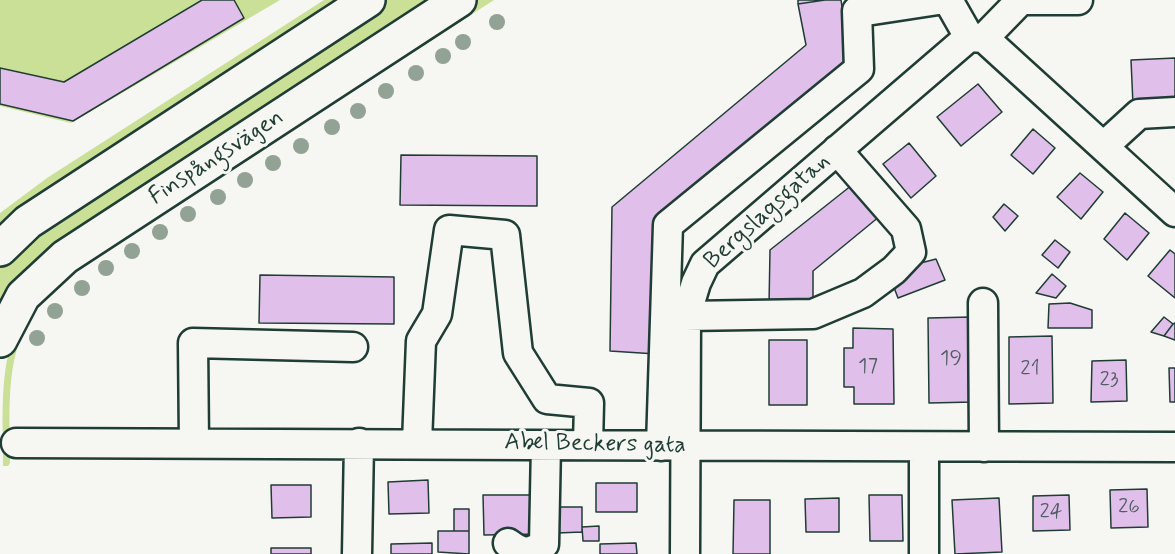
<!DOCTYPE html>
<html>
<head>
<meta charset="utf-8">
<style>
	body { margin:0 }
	canvas { display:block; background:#f6f6f2 }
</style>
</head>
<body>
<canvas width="1175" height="554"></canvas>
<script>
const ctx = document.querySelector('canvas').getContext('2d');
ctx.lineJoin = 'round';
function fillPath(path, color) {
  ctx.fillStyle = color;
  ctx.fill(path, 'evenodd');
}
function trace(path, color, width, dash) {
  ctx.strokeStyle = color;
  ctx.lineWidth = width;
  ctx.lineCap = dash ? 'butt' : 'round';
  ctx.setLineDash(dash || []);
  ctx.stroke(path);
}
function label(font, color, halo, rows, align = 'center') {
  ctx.font = font + ' Mynerve,sans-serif';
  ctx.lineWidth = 6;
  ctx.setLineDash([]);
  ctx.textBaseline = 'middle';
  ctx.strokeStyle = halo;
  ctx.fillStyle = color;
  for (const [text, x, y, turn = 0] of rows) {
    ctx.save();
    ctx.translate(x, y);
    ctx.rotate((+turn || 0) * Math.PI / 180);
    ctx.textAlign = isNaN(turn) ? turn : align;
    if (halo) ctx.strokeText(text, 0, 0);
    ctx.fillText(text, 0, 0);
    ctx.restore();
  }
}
const green = new Path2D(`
	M0,0H280L71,123L0,106Z
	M324,0H341L46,190L0,226V213L47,178Z
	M387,0H432L41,256L15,283L0,307V264L54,216Z
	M478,0H494L83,265C68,277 54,288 41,303C3,347 10,409 10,463L8,466H3C3,435 1,403 5,373C12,311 58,274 106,241Z`);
const building = new Path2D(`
	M202,0H234L244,18L73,121L0,104V68L64,82Z
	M798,0H825L798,4Z
	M825,0H841L851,67L658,225L656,354L610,351L612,207L806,45L798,4Z
	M1175,58V104L1133,105L1131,60Z
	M978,84L1002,112L961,146L937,117Z
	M1033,129L1055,148L1033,174L1011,155Z
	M909,143L936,176L911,198L883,164Z
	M401,155L537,156V206L400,205Z
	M1080,173L1103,192L1081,219L1057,197Z
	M852,185L880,216L813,271V304L769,305L770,250Z
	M1004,204L1018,216L1005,231L993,217Z
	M1125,213L1149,233L1127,260L1104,239Z
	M1055,240L1070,252L1058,268L1042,255Z
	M1170,250L1175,254V298L1148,276Z
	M936,259L945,280L898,298L890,277L894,270Z
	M1052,274L1066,286L1056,298L1036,293Z
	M260,275L394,277V324L259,323Z
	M1070,303L1092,310V328H1048L1049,304Z
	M972,317L973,402L929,403L928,318Z
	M1164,317L1173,324L1164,336L1151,332Z
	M1175,323V340L1164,336L1173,324Z
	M853,328L893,329L894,404H854V387H844V348H853Z
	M1052,336L1053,403L1009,404V337Z
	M769,340H807V405H769Z
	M1126,360L1127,401L1091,402L1092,361Z
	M1169,368H1175V402H1170Z
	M428,480L429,513L389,514L388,482Z
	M596,483H637V512H596Z
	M271,485H311V517L272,518Z
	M1147,489L1148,527L1111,528L1110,490Z
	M483,495H540L541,534L484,535Z
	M869,495H902L903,541H870Z
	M1069,495L1070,530L1033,531V496Z
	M839,498V532H806L805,499Z
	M999,498L1002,552L955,554L952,500Z
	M734,500H770V554H733Z
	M556,507H582V532L557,533Z
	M454,509H469V531H454Z
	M599,526V541H583L582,527Z
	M438,531H469V554L438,552Z
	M432,543V554H391V544Z
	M636,543L637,554H600V544Z
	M271,548H311V554H271Z`);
const minor = new Path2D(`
	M948,0L969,37
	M969,37L984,38L1175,212
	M984,38L1021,0H1078
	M1104,146L1139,114L1175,112
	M983,303L984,447
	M686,316L813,314L863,293L894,270L911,252L906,229L837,150
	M16,443C402,443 789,448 1175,447
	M194,443L193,343L353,347
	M417,443L421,341L437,314L449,230L505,235L518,353L547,399L589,403L588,445
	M661,446L668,225L859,69L857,11H866L938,0
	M924,448V554
	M508,543C523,554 528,554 544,544L546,445
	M357,554L359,443
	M685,554L686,316L696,283L705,264L969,37`);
const major = new Path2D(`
	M0,249L28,222L368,0
	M0,340L23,296L65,257L459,0`);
const trees = [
	[497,22],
	[463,42],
	[443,56],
	[416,73],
	[386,91],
	[358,111],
	[332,127],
	[301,146],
	[273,163],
	[245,180],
	[218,197],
	[188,214],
	[160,232],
	[132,251],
	[106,268],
	[82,288],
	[55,311],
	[37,338]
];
const numberNames = [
	["19",951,360],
	["17",868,368],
	["21",1030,370],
	["23",1109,381],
	["26",1129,508],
	["24",1051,513]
];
const streetNames = [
	["Finspångsvägen",217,158,-33],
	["Bergslagsgatan",768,212,-42],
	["Abel Beckers gata",595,445,1]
];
fillPath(green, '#cae096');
fillPath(building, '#e1bfeb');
trace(building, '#1f3d34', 1.5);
trace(minor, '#1f3d34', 33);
trace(major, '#1f3d34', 38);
trace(minor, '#f6f6f2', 28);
trace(major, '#f6f6f2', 33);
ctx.fillStyle = '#92a294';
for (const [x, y] of trees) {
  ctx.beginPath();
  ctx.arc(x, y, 8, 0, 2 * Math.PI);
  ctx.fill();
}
label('21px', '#505e62', null, numberNames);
label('24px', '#1f3d34', '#f6f6f2', streetNames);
</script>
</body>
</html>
